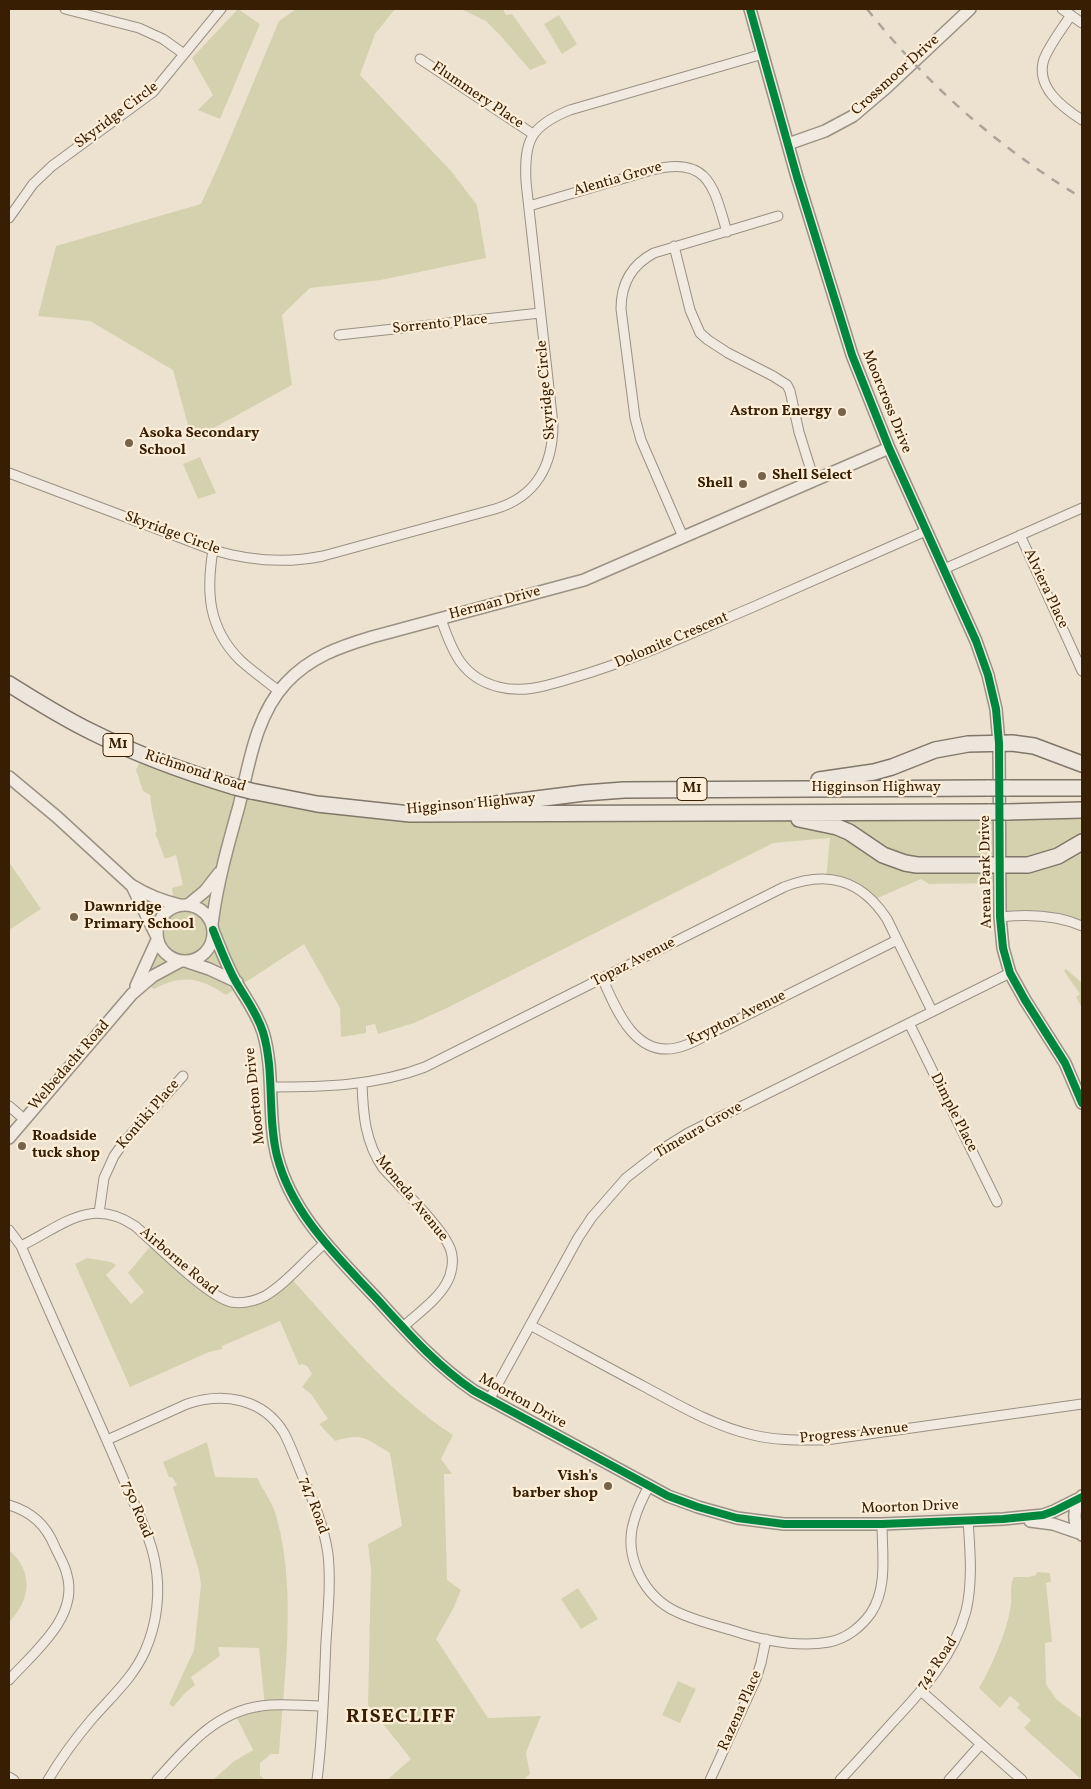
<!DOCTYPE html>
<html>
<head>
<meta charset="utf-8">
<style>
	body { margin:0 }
	#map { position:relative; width:1091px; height:1789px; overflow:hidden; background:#ede2d0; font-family:Vollkorn,serif }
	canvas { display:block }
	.frame { position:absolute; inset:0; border:10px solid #381e02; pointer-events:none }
</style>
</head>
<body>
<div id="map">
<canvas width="1091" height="1789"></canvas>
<div class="frame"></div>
</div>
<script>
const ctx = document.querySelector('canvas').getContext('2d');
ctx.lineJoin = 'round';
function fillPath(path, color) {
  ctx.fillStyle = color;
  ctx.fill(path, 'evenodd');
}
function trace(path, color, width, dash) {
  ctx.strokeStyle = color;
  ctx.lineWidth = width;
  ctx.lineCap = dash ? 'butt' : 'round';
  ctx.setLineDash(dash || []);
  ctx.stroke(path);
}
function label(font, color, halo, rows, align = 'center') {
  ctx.font = font + ' Vollkorn,serif';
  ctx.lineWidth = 4.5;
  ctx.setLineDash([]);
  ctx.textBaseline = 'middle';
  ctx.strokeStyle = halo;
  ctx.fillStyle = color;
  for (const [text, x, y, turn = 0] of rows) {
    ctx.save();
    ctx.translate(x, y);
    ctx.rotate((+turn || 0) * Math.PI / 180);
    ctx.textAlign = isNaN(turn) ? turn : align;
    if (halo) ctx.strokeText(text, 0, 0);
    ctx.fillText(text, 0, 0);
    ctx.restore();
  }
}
const green = new Path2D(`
	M238,9L260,24L220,119L198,110L213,95L192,58Z
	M296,9H395L375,34L360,75L451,171L477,205L486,258L381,280L310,288L282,315L292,385L192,440L173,370L90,321L38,316L56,246L201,204L224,153L279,21Z
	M461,9H503L506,15L512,14L547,63L530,70L500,35L486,21Z
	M559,15L577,44L562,54L544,24Z
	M200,457L216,493L198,499L183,464Z
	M143,756L355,810L1082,811V926L1077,924L1000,917V883L929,884L921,879L873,900L868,895L826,879L830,838L773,843L451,1006L414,1023L378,1034L375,1024L366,1026V1033L341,1037L340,1008L304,944L226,995C200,977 182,974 154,989L140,979L157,940L141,902L144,893L160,900L173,896L172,888L183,885L176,855L165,859L155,833L157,832L152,810L150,795L143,791L136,770Z
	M9,862L41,909L9,930Z
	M1066,969L1082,983V1008L1076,997L1080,994L1064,971Z
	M154,1242L222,1299L256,1301L289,1276C340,1332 389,1393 453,1435L441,1459L452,1474H444L447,1580L461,1590L453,1609L436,1639L488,1718L541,1716L528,1747L526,1754L530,1774L523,1780H387L411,1759L368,1705L371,1569L368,1544L402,1526L390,1453C366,1439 364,1432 335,1441L319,1424L328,1419L311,1394L302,1387L312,1374L307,1366L302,1364L299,1365L280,1321L222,1346V1349L209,1352L130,1387L75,1264L87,1258L111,1262L116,1265L106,1275L131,1304L144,1292L128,1273Z
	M207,1442L215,1477L257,1478C264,1491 274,1505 277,1519C297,1592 284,1680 279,1754H271L260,1763V1775L265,1780H213L233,1762L253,1750L235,1714L265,1706L259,1648L218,1647L220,1656L191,1677L195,1685L185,1693L173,1707L169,1704L194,1650L201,1585L199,1571L173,1487L177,1485L172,1477H169L163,1462Z
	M9,1550C34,1572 31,1600 9,1622Z
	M1037,1572L1050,1573L1051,1582L1046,1583L1052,1642L1045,1643L1046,1684L1057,1700L1080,1717L1082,1721V1780L1024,1728L1031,1720L1017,1708L1020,1704L1010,1696L1000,1708L979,1688C992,1666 1008,1629 1011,1604C1012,1595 1009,1586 1014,1577H1029L1036,1575Z
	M578,1588L598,1619L581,1629L561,1599Z
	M678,1681L696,1689L680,1723L662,1715Z`);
const minor = new Path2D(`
	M65,9L139,28L163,39L184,54
	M1062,9L1082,23
	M1071,15C1062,29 1050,44 1044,59C1035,87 1062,107 1082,120
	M420,59L533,134
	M529,206L652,170C709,155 714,188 727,232
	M9,218L33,184L52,166L153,92L221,9
	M674,246L690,310L700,333L708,340L728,353L773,376L787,385L790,391L799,432L814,480
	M339,335L540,313
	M9,473L213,550C250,561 285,564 323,556L495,509C536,497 553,465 553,424L526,182C524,141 530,126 570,110L763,54
	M1020,535L1082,671
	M683,537L641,440L635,418L621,309C621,284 631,265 654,253L778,216
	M213,550C206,592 208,628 240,660C252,671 266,681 279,691
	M944,569L1082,508
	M441,619C452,651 462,678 499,687C526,694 551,684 576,677C637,659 694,632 753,607C811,582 868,556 926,531
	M1000,917C1027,914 1057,915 1082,926
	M603,980C616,1009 635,1057 676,1048C686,1046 696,1041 705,1036L897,940
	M909,1023L997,1202
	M362,1083C363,1114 365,1142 383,1168C400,1187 445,1230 451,1251C454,1261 452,1274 446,1284C436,1301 417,1314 403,1327
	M270,1087C322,1087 376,1086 425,1067L784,887C827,870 861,879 887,919L932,1011
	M9,1106L24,1119
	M99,1213L104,1178L114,1156L124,1142L183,1076
	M9,1230L21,1246C53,1321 88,1396 120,1471C131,1498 150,1534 155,1562C161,1592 157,1624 145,1651C133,1678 111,1697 92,1719C75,1739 61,1758 48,1780
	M21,1246C62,1226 90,1196 135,1226C156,1244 208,1297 231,1302C242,1304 255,1301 265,1296C287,1283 305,1260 325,1243
	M530,1325C569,1346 607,1367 645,1387C680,1406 714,1426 753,1435C778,1441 801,1440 826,1440L1082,1404
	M489,1400L578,1238L592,1217L626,1178L667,1146L688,1133L1010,973
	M107,1440L187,1404C223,1392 263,1398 284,1433C291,1446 296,1461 302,1475C313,1500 324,1526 328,1554C331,1582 328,1612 326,1641C324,1687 323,1734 317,1780
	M649,1486C643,1497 637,1509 634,1521C623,1556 644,1597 677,1612C694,1620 713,1625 731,1630C761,1640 797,1648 829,1642C846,1639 861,1627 871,1613C888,1587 882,1553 882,1524
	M9,1505C32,1512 46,1525 55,1547C59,1556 65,1565 67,1575C79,1617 34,1652 9,1680
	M921,1691L1022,1780
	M9,1777L14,1780
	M157,1780C186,1748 215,1712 261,1706C281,1703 302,1706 322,1706
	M710,1780L756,1679L761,1663L766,1639
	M840,1780C857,1762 874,1743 891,1724C922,1691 954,1656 966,1611C973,1582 970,1549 968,1520
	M949,1780L981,1744`);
const tertiary = new Path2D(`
	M750,9L797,177L852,355L889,448L976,641L988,675L996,709L999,743L1000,917L1003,948L1010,973L1025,1000L1065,1063L1082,1103
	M788,144L825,131L853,116L887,87L970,9
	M9,777L57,817L131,885C147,895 162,901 180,905
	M132,886L156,935
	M188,905L205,891L219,873
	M157 933a28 28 0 1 1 56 0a28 28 0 1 1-56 0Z
	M212,924C217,884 228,845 239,806C249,764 256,715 286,683C310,657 339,647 372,637L584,580L889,448
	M213,930C220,948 227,966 236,982C246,999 257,1013 263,1032C275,1072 267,1116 277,1156C292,1215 338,1257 378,1300C408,1333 437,1366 474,1391L668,1496L698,1507L737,1518L784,1524H882L1003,1519L1043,1515L1054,1511L1082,1497
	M188,962L209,969L237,982
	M136,986L157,940
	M9,1138L132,994L153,976L181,961
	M1082,1496C1073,1509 1072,1522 1082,1535
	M1030,1521L1053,1524L1082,1534`);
const trunk = new Path2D(`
	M9,684C36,701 63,718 92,732C138,755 185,772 235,787
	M819,780L874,772L892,767L935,750L968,744L1012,743L1034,746L1082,764
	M1007,788H1082
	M251,791L317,804L410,814L990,812
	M480,806L584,793L624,790L989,788
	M1007,812L1082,810
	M799,819L837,827L849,832L883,855L905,863L917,865H1028L1058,856L1082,842`);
const rail = new Path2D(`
	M867,9C927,85 999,148 1082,198`);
const trunkBridge = new Path2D(`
	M235,787L251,791
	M989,788H1007
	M990,812H1007`);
const cycleway = new Path2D(`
	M750,9L797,177L852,355L889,448L976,641L988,675L996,709L999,743L1000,917L1003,948L1010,973L1025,1000L1065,1063L1082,1103
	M213,930C220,948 227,966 236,982C246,999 257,1013 263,1032C275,1072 267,1116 277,1156C292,1215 338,1257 378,1300C408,1333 437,1366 474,1391L668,1496L698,1507L737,1518L784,1524H882L1003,1519L1043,1515L1054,1511L1082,1497`);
const markers = [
	[842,412,5,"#77634a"],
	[129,443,5,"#77634a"],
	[762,476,5,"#77634a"],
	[743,484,5,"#77634a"],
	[74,917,5,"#77634a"],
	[22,1146,5,"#77634a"],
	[608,1486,5,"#77634a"]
];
const shields = [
	[118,745,30],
	[692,789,30]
];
const shieldNames = [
	["M1",118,745],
	["M1",692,789]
];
const streetNames = [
	["Crossmoor Drive",896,76,-42],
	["Flummery Place",477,96,34],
	["Skyridge Circle",117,116,-37],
	["Alentia Grove",618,180,-16],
	["Sorrento Place",440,325,-6],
	["Skyridge Circle",547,390,-95],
	["Moorcross Drive",886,402,68],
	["Skyridge Circle",172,534,20],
	["Alviera Place",1045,589,65],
	["Herman Drive",495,604,-15],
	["Dolomite Crescent",672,641,-23],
	["Richmond Road",195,772,18],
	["Higginson Highway",876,788],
	["Higginson Highway",471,805,-5],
	["Arena Park Drive",987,872,-91],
	["Topaz Avenue",634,963,-27],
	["Krypton Avenue",737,1019,-26],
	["Welbedacht Road",70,1066,-49],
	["Moorton Drive",256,1096,-96],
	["Dimple Place",953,1113,63],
	["Kontiki Place",149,1115,-49],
	["Timeura Grove",699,1131,-30],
	["Moneda Avenue",411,1199,51],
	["Airborne Road",178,1262,40],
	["Moorton Drive",522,1402,29],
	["Progress Avenue",854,1434,-6],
	["747 Road",313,1506,70],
	["Moorton Drive",910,1508,-2],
	["750 Road",136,1510,68],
	["742 Road",938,1664,-56],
	["Razena Place",741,1711,-66]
];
const poiNames = [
	["Astron Energy",832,412,"right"],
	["Asoka Secondary",139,434],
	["School",139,451],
	["Shell Select",772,476],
	["Shell",733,484,"right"],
	["Dawnridge",84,908],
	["Primary School",84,925],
	["Roadside",32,1137],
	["tuck shop",32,1154],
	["Vish's",598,1477,"right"],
	["barber shop",598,1494,"right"]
];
const districtNames = [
	["RISECLIFF",401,1718]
];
fillPath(green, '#d4d2ae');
trace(minor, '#9a9183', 11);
trace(tertiary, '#9a9183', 14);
trace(trunk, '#807669', 18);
trace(minor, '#f0eae1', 9);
trace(tertiary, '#f0eae1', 11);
trace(trunk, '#ede6dc', 15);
trace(rail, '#aca49a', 2.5, [9, 9]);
trace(trunkBridge, '#807669', 18, []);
trace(trunkBridge, '#ede6dc', 15);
trace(cycleway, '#00873e', 8);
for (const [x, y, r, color] of markers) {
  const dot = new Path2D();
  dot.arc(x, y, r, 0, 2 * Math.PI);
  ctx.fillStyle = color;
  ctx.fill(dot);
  trace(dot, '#fceed8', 2);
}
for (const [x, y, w] of shields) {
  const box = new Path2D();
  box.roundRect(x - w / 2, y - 11.5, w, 23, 4);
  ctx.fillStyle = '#fceed8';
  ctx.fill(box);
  trace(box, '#381e02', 1);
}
label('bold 14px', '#381e02', null, shieldNames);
label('15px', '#381e02', '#fceed8', streetNames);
label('bold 15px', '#381e02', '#fceed8', poiNames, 'left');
ctx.letterSpacing = '1px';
label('bold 20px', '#381e02', '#fceed8', districtNames);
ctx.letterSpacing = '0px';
</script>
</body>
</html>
